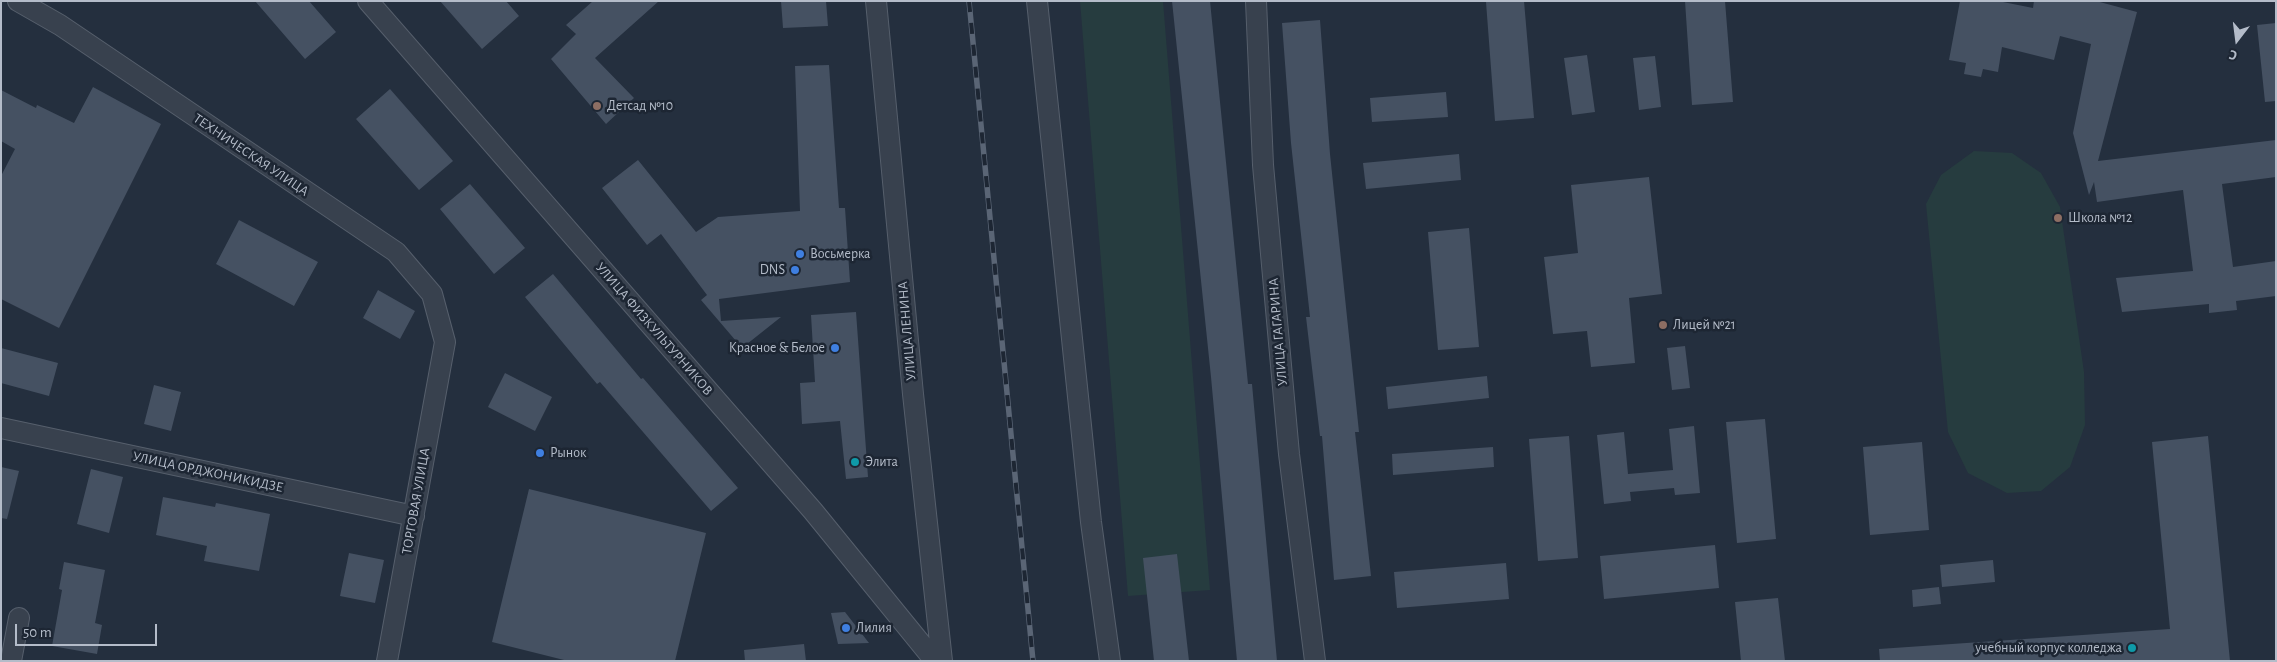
<!DOCTYPE html>
<html>
<head>
<meta charset="utf-8">
<style>
	body { margin:0 }
	#map { position:relative; width:2277px; height:662px; overflow:hidden; background:#242f3e; font-family:"Alegreya Sans",sans-serif }
	canvas { display:block }
	.frame { position:absolute; inset:0; border:2px solid #b4bcc9; pointer-events:none }
	.north { position:absolute; left:2212px; top:15px; width:50px; height:50px; -webkit-text-stroke:4px #1d2633; paint-order:stroke; rotate:195deg; font-size:14px; font-weight:700; line-height:20px; text-align:center; color:#b4bcc9 }
	.north::after { content:''; display:block; margin:auto; width:18px; height:22px; background:#b4bcc9; clip-path:polygon(50% 0,100% 100%,50% 72%,0 100%) }
	.scale { position:absolute; left:15px; top:624px; width:142px; height:22px; box-sizing:border-box; border:2px solid #b4bcc9; border-top:0; padding-left:6px; font-size:15px; line-height:18px; white-space:nowrap; color:#b4bcc9; -webkit-text-stroke:4px #1d2633; paint-order:stroke }
</style>
</head>
<body>
<div id="map">
<canvas width="2277" height="662"></canvas>
<div class="frame"></div>
<div class="north">С</div>
<div class="scale">50 m</div>
</div>
<script>
const ctx = document.querySelector('canvas').getContext('2d');
ctx.lineJoin = 'round';
function fillPath(path, color) {
  ctx.fillStyle = color;
  ctx.fill(path, 'evenodd');
}
function trace(path, color, width, dash) {
  ctx.strokeStyle = color;
  ctx.lineWidth = width;
  ctx.lineCap = dash ? 'butt' : 'round';
  ctx.setLineDash(dash || []);
  ctx.stroke(path);
}
function label(font, color, halo, rows, align = 'center') {
  ctx.font = font + ' "Alegreya Sans",sans-serif';
  ctx.lineWidth = 5;
  ctx.setLineDash([]);
  ctx.textBaseline = 'middle';
  ctx.strokeStyle = halo;
  ctx.fillStyle = color;
  for (const [text, x, y, turn = 0] of rows) {
    ctx.save();
    ctx.translate(x, y);
    ctx.rotate((+turn || 0) * Math.PI / 180);
    ctx.textAlign = isNaN(turn) ? turn : align;
    if (halo) ctx.strokeText(text, 0, 0);
    ctx.fillText(text, 0, 0);
    ctx.restore();
  }
}
const green = new Path2D(`
	M1080,1H1163L1210,590L1128,596Z
	M1974,151L2012,153L2041,173L2060,207L2084,372L2085,425L2070,467L2041,491L2007,493L1968,473L1948,432L1926,204L1941,175Z`);
const building = new Path2D(`
	M255,1H309L336,32L305,59Z
	M440,1H506L519,16L482,49Z
	M593,1H659L595,58L634,98L606,124L551,59L576,34L566,25Z
	M781,1H826L828,26L783,28Z
	M1172,1H1210L1248,384H1252L1277,661H1237L1211,377Z
	M1524,1L1534,118L1495,121L1486,2Z
	M1685,1H1725L1733,102L1692,105Z
	M1960,1H1998L2033,8L2034,1H2096L2137,12L2098,161L2276,140V177L2222,184L2233,267L2276,261V296L2236,301L2237,310L2209,313V304L2122,312L2116,278L2193,271L2183,190L2097,202L2094,182L2089,195L2073,133L2091,44L2060,36L2054,60L2002,47L1998,72L1983,69L1981,77L1964,74L1966,63L1949,60Z
	M1320,20L1330,154L1359,432H1355L1371,576L1334,580L1322,436H1320L1306,317H1310L1291,143L1282,23Z
	M2276,23V101L2265,102L2257,25Z
	M1587,55L1595,112L1572,115L1564,58Z
	M1655,56L1661,107L1639,110L1633,58Z
	M829,65L839,208H845L850,282L719,299L721,321L781,317L742,348L701,300L707,295L661,234L647,245L602,188L638,160L696,232L718,217L800,211L795,66Z
	M93,87L161,124L59,328L1,299V176L15,149L1,141V90L36,108L37,105L74,123Z
	M390,89L453,161L419,190L356,119Z
	M1446,92L1448,117L1372,122L1370,98Z
	M1459,154L1461,180L1366,189L1363,163Z
	M1649,177L1662,294L1629,298L1635,363L1591,367L1587,331L1553,334L1544,257L1578,253L1571,185Z
	M470,184L525,248L494,274L440,209Z
	M239,220L318,262L294,306L216,264Z
	M1469,228L1479,347L1438,350L1428,232Z
	M553,274L641,379L643,378L738,488L711,511L600,382L597,384L525,297Z
	M378,290L415,311L400,339L363,318Z
	M856,312L868,477L846,479L840,421L802,424L800,383L815,382L811,315Z
	M1685,346L1690,388L1672,390L1667,348Z
	M1,348L58,363L49,396L1,383Z
	M505,373L552,397L535,431L488,407Z
	M1487,376L1489,398L1388,409L1386,387Z
	M154,385L181,392L171,431L144,424Z
	M1765,419L1776,539L1737,543L1726,422Z
	M1694,426L1700,493L1675,495L1674,488L1630,492L1631,501L1604,504L1597,435L1624,432L1628,474L1673,470L1669,429Z
	M1569,436L1578,558L1538,561L1529,439Z
	M2208,436L2230,661H1880L1879,649L2170,629L2152,442Z
	M1922,442L1929,530L1870,535L1863,447Z
	M1493,447L1494,467L1393,475L1392,454Z
	M1,467L19,471L7,519L1,518Z
	M91,469L123,477L109,533L77,524Z
	M529,489L706,533L675,661H568L492,642Z
	M163,497L215,507L216,503L270,514L259,571L204,561L207,546L156,535Z
	M1715,545L1719,588L1604,599L1600,556Z
	M349,553L384,560L375,603L340,596Z
	M1177,554L1189,661H1154L1143,558Z
	M1993,560L1995,582L1942,587L1940,565Z
	M64,562L105,570L95,623L102,625L97,654L52,646L62,590L59,589Z
	M1506,563L1509,599L1397,608L1394,572Z
	M1939,587L1941,604L1913,607L1912,590Z
	M1778,598L1785,661H1741L1735,602Z
	M845,612L869,643L838,644L831,613Z
	M804,644L806,661H745L744,650Z`);
const minor = new Path2D(`
	M18,1L60,25L396,252L432,294L445,342L387,661
	M368,1L813,511L935,661
	M876,1L913,394L942,661
	M1037,1L1091,522L1110,661
	M1256,1L1263,165L1289,454L1315,661
	M1,428L414,516
	M11,661L19,618`);
const rail = new Path2D(`
	M969,1L1033,661`);
const markers = [
	[597,106,5,"#8d6e63"],
	[2058,218,5,"#8d6e63"],
	[800,254,5,"#3f7fe0"],
	[795,270,5,"#3f7fe0"],
	[1663,325,5,"#8d6e63"],
	[835,348,5,"#3f7fe0"],
	[540,453,5,"#3f7fe0"],
	[855,462,5,"#0f9aa8"],
	[846,628,5,"#3f7fe0"],
	[2132,648,5,"#0f9aa8"]
];
const poiNames = [
	["Детсад №10",607,106],
	["Школа №12",2068,218],
	["Восьмерка",810,254],
	["DNS",785,270,"right"],
	["Лицей №21",1673,325],
	["Красное & Белое",825,348,"right"],
	["Рынок",550,453],
	["Элита",865,462],
	["Лилия",856,628],
	["учебный корпус колледжа",2122,648,"right"]
];
const streetNames = [
	["ТЕХНИЧЕСКАЯ УЛИЦА",251,155,34],
	["УЛИЦА ФИЗКУЛЬТУРНИКОВ",654,329,49],
	["УЛИЦА ЛЕНИНА",907,331,-95],
	["УЛИЦА ГАГАРИНА",1278,332,-95],
	["УЛИЦА ОРДЖОНИКИДЗЕ",208,472,12],
	["ТОРГОВАЯ УЛИЦА",416,501,-80]
];
fillPath(green, '#263c3f');
fillPath(building, '#455162');
trace(minor, '#565f6c', 22);
trace(minor, '#38414e', 20);
trace(rail, '#5a6575', 5.5);
trace(rail, '#1d2633', 4, [11]);
for (const [x, y, r, color] of markers) {
  const dot = new Path2D();
  dot.arc(x, y, r, 0, 2 * Math.PI);
  ctx.fillStyle = color;
  ctx.fill(dot);
  trace(dot, '#1d2633', 2);
}
label('14px', '#b4bcc9', '#1d2633', poiNames, 'left');
label('14px', '#b4bcc9', '#1d2633', streetNames);
</script>
</body>
</html>
